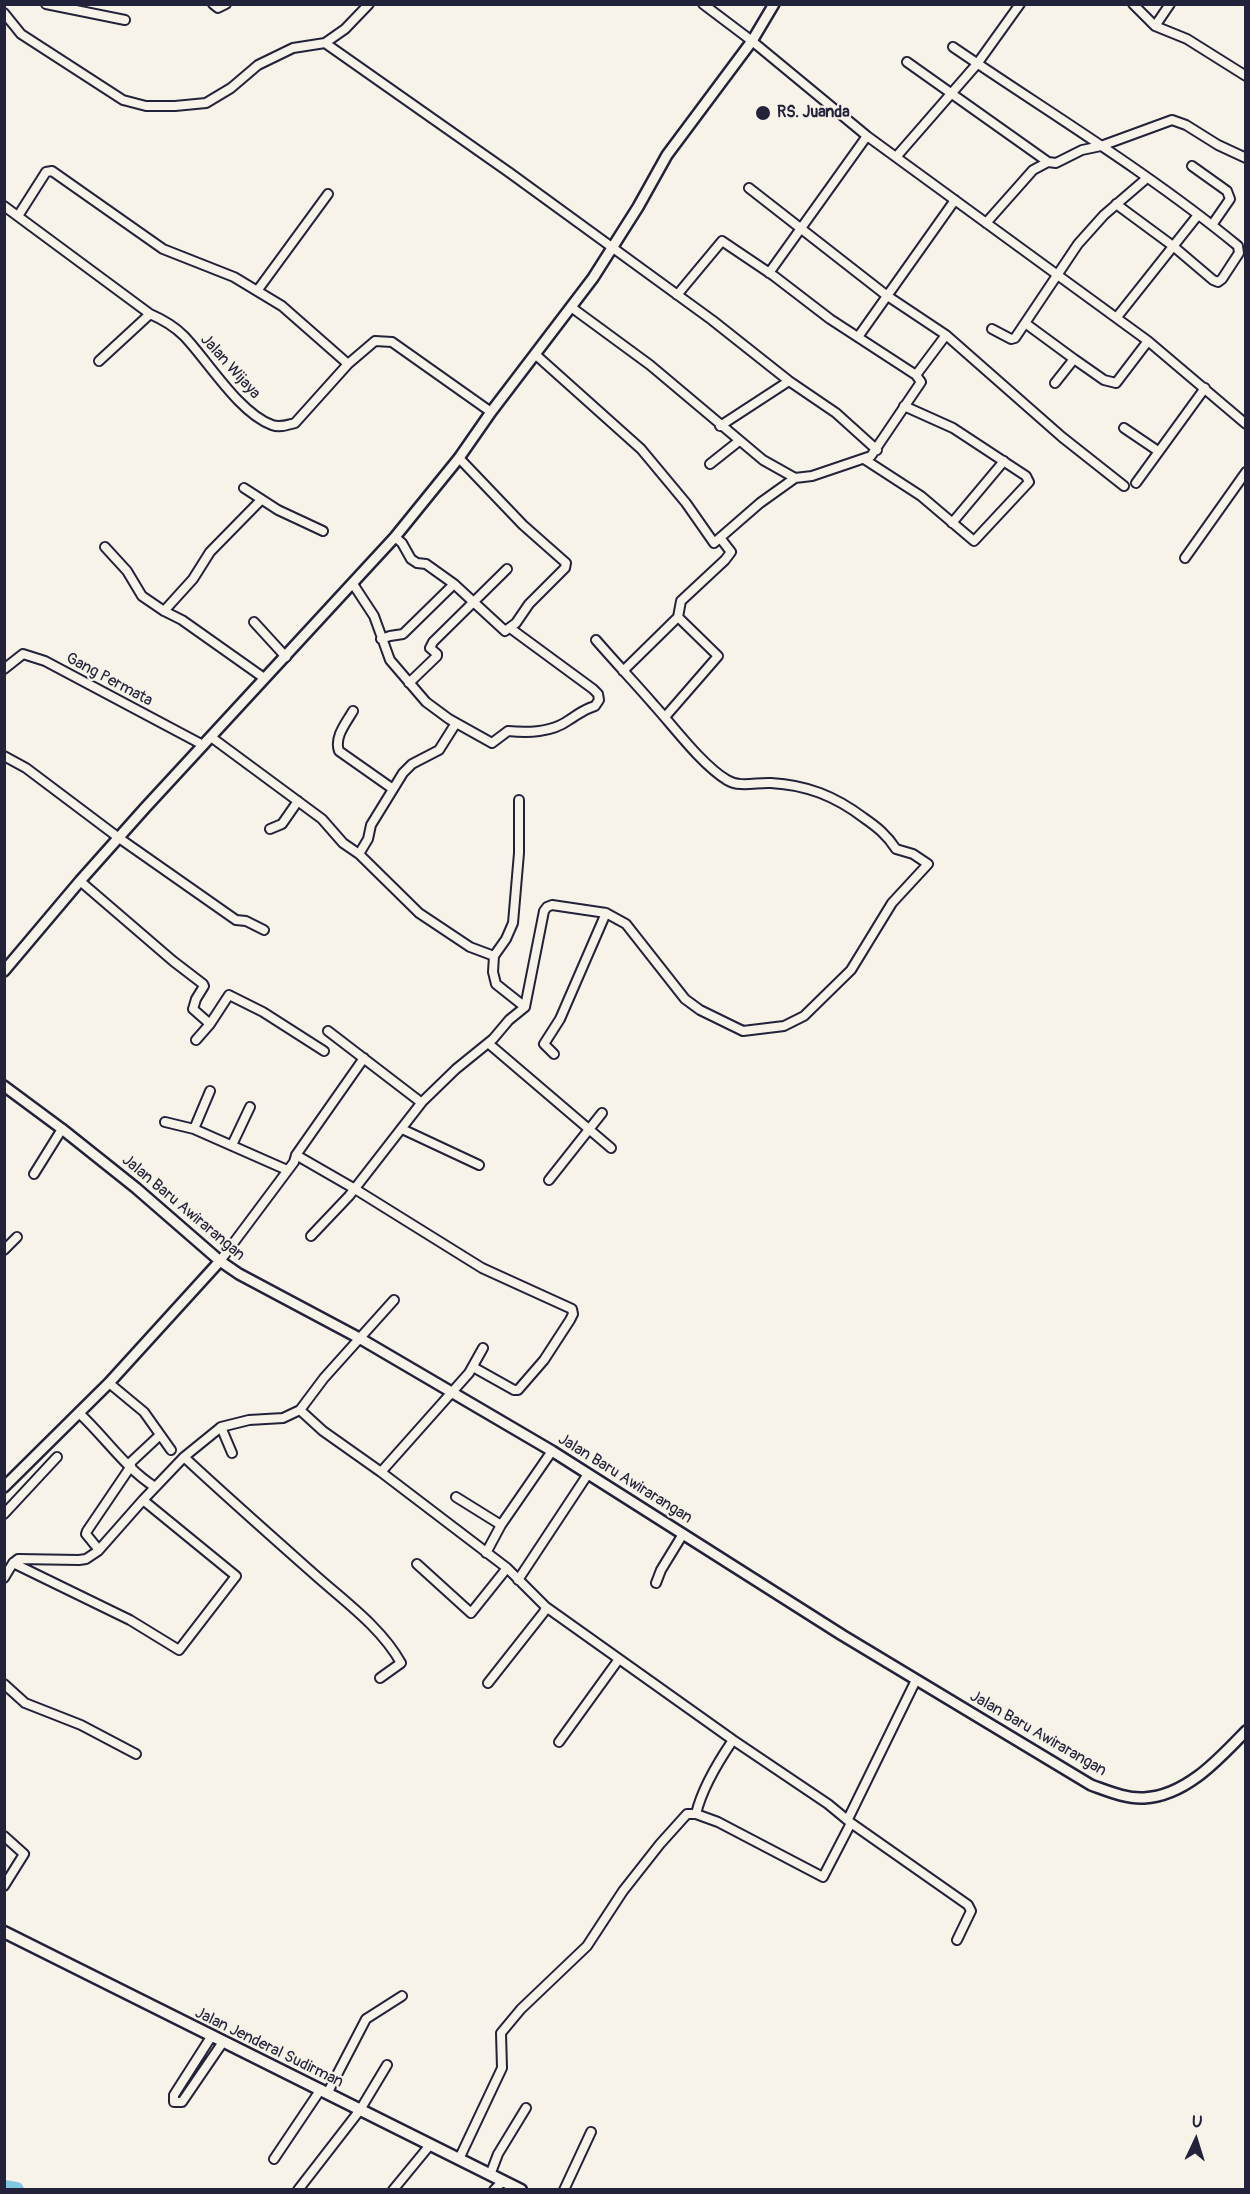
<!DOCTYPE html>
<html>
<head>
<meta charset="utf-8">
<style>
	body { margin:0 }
	#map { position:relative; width:1250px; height:2194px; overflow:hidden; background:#f7f3e8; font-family:Pangolin,sans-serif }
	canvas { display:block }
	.frame { position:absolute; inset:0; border:6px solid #22223b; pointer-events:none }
	.north { position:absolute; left:1166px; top:2110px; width:60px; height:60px; -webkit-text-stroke:4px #f7f3e8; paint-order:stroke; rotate:4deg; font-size:16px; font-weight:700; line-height:24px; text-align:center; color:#22223b }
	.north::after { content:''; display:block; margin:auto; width:21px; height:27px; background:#22223b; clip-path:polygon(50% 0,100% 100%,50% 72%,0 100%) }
</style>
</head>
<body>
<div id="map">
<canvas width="1250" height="2194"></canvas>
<div class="frame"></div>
<div class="north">U</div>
</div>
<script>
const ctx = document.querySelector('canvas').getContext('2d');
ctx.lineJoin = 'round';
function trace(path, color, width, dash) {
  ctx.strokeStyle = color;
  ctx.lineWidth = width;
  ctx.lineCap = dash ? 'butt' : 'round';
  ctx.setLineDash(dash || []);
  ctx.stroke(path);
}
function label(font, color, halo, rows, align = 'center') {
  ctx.font = font + ' Pangolin,sans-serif';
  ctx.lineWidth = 4.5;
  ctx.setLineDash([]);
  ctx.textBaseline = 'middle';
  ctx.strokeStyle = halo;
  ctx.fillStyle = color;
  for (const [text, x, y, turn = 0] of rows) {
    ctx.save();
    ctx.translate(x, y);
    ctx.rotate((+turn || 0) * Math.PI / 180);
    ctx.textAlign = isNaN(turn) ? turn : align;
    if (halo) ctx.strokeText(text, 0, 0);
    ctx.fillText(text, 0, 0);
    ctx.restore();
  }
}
const river = new Path2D(`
	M4,2188L16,2190`);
const minor = new Path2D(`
	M46,4L125,20
	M213,4L218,8L226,4
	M703,4L752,41L867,136L1148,341L1246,424
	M1133,4L1155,26L1187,39L1246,76
	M4,13L21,34L123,100L146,106H175L206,103L231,88L258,65L293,48L325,43L345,29L369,4
	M1155,26L1170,4
	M325,43L510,173L712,320L789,381L836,413L877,450
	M953,47C1048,112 1148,172 1238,246L1239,253L1222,279L1218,282L1213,280L1173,246L1116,204
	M907,62L1048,162L1056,163L1082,150L1101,146L1172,120L1186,125L1218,145L1246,158
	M896,157L977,64L1020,4
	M1192,166L1227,191L1230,199L1212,225
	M749,188L886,295L946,335L1062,437L1124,486
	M4,206L150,314C164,320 174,326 184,336C208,361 239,413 272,425C280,428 287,425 295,423L348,364L375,341L392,342L491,412
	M18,216L46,172L52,171L163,249L234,277L282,306L348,364
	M986,223L1033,170L1048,162
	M769,273L867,136
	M257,291L328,194
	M677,295L722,241L774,276L830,319L916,375
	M571,307L650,365L763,460L795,478L812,476L871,456L921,382L916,375L946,335
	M1117,317L1198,215
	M1025,323L1074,359L1055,383
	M992,329L1011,339L1015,338L1078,244L1104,215L1147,178
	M858,337L955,200
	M536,355L641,449L686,503L714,543L760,503L795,478
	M1074,359L1104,380L1116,383L1148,341
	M99,361L150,314
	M720,426L789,381
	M1124,428L1158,451
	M864,459L921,496L974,541L1029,482L1026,476L953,428L904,406
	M710,464L739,441
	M1136,483L1205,388
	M244,488L278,510L323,531
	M952,523L1004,461
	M395,537L402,543L411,559L417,563L426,564L454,584L505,631L516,623L529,604L565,568L566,563L523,525L459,458
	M105,547L127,571L142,596L164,611L182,620L264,678
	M1185,558L1246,472
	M353,584L374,616L390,660L426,702L449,719L492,743L508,731C528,733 551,733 569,720C580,713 582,710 595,706L599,700L598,694L593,689L510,628
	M164,611L193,579L210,552L261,500
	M254,622L286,657
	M381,639L390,636L403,634L454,584
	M596,640C615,662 635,683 654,705C674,727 702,765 727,780C740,788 757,782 771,783C807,785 835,796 864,818C877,827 887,835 896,849L913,854L928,864L892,903L851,970L804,1016L784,1026L743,1031L700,1010L685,999L626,924L606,913
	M4,669L23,654L45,661L203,745
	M623,671L678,617L681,601L725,560L731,552L721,539
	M409,683L437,656V654L430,648L433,642L507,569
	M353,711C346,723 334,737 339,751L393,789
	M665,717L718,656L678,617
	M211,737L322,819L343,843L359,854L419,913L470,947L494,956
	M4,756L26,768L119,838L236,920L246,921L264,930
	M519,800V853L513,923L506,939L494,956L493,972L496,984L525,1007
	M270,829L282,824L298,801
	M359,854L368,839L371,825L403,773L412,764L439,750L456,723
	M80,881L173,961L203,984L204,986L196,999L193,1009L210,1024L196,1040
	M210,1024L229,995L263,1012L324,1051
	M328,1031L418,1100
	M488,1043L611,1148
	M165,1122L194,1129L287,1170
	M194,1129L210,1091
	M402,1129L479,1165
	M232,1145L250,1107
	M296,1155L355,1189L482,1268L572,1309L573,1314L570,1320L544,1360L518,1390H514L473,1367
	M34,1174L62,1129
	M549,1180L602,1113
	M311,1236L349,1196L422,1102L456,1069L493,1039L509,1020L525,1007L544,911L547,907L552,905L606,913L560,1019L544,1044L554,1054
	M4,1250L17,1237
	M220,1261L294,1162L296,1155L364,1058
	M109,1383L144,1412L171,1450
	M300,1410L323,1431L381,1472L507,1568L546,1607L733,1740L828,1804L851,1823L968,1905L971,1911L957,1940
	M79,1413C105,1437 125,1468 155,1487
	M221,1427L232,1453
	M184,1457C227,1497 270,1535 314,1574C344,1601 381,1627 401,1663L380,1678
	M129,1464L160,1435
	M381,1472L469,1373L483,1348
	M456,1497L501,1525
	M4,1514L57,1457
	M99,1550L86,1534L87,1531L131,1466
	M486,1553L501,1525L552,1451
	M13,1563L130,1620L179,1650L236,1576L143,1500
	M417,1564L471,1613L507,1568
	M4,1578L13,1563L18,1559L79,1560L86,1559L98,1551L143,1500L184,1457L221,1427L249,1420L283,1418L300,1410L324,1378L394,1300
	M518,1580L588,1474
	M656,1583L661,1570L683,1534
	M488,1683L544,1612L546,1607
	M4,1684L25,1703L81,1725L136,1754
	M559,1742L619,1659
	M696,1814L718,1822L823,1877L851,1823
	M848,1819L916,1680
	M4,1836L24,1854L4,1886
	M211,2037L174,2095V2102H182L223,2042
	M328,2092L366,2019L402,1996
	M274,2159L321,2089
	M459,2159L502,2068L501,2033L521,2009L587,1946L623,1891L660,1844L687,1814H696C702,1788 718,1762 733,1740
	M490,2175L498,2154L526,2108
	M298,2190L360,2110L387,2065
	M393,2190L430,2145
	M494,2190L501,2183H508
	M564,2190L591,2132`);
const tertiary = new Path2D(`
	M4,971L80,881L145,808L395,537L459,458L491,412L593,278L638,207L667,155L752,41L774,4
	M4,1086L62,1129L136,1188L220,1261L239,1274L361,1339L552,1451L842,1635L1091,1785C1108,1791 1126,1799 1144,1798C1186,1796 1219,1759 1246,1731
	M4,1487L109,1383L220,1261`);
const secondary = new Path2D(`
	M4,1932C176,2019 349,2104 521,2190`);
const markers = [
	[763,113,8,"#22223b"]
];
const poiNames = [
	["RS. Juanda",777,113]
];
const streetNames = [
	["Jalan Wijaya",230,367,48],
	["Gang Permata",109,680,28],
	["Jalan Baru Awirarangan",183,1208,40],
	["Jalan Baru Awirarangan",625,1479,32],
	["Jalan Baru Awirarangan",1038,1734,30],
	["Jalan Jenderal Sudirman",269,2048,26]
];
trace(river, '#81c7e2', 16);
trace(minor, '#22223b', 12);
trace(tertiary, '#22223b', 14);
trace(secondary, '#22223b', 15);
trace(minor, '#f7f3e8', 8);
trace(tertiary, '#f7f3e8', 9);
trace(secondary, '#f7f3e8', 10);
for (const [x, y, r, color] of markers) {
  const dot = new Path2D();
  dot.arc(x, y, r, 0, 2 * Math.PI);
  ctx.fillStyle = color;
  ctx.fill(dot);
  trace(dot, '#f7f3e8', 2);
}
label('bold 16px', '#22223b', '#f7f3e8', poiNames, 'left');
label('16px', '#22223b', '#f7f3e8', streetNames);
</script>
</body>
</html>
